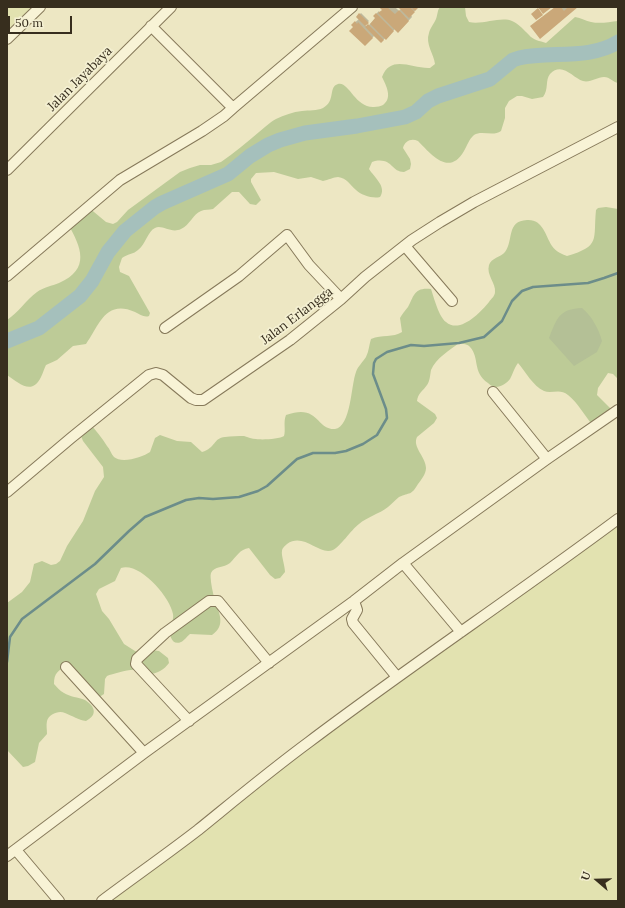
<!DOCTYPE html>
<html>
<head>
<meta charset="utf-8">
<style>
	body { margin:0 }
	#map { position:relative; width:625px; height:908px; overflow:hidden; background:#ede7c3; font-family:Lora,serif }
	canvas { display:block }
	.frame { position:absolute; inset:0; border:8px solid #372e1e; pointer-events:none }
	.north { position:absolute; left:577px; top:860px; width:40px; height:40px; -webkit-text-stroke:3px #f4f0d2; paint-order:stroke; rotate:290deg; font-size:11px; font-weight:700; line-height:16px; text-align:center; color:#372e1e }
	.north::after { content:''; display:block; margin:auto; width:14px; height:18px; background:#372e1e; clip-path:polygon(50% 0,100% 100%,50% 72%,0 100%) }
	.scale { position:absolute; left:8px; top:16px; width:64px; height:18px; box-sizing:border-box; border:2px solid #372e1e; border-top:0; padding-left:5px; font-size:12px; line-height:14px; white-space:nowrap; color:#372e1e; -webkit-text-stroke:3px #f4f0d2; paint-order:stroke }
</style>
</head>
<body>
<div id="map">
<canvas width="625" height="908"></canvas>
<div class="frame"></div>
<div class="north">U</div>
<div class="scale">50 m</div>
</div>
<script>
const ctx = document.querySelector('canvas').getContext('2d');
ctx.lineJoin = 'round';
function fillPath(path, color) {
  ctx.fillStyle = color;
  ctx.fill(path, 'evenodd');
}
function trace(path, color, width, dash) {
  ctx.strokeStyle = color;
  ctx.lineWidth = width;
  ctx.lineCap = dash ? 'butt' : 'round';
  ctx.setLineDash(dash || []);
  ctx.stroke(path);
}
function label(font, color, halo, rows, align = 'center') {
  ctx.font = font + ' Lora,serif';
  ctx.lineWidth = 3.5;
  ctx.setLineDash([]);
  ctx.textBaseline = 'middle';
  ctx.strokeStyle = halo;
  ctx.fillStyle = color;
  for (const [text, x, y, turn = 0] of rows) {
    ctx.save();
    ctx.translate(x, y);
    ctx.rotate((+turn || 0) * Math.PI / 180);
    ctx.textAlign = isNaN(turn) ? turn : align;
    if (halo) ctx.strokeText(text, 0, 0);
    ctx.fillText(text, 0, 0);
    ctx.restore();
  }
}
const farmland = new Path2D(`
	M7,7H40L7,39Z
	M618,519V901H102L197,831Z`);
const green = new Path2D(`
	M440,7H465L466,16L469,22C483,25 501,16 512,21C519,24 524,30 529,35C533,40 540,41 546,43L575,17C581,18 586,21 591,22C600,24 609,22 618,21V83C613,82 610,77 604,77C597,77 590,83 583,81C573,78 562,61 550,74C545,80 549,89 543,97L532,99L522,96H517L509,101L505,108V118L501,131C493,137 482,130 474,135C469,139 467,146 464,151C449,177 431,154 418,141C411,138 405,141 403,148L410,159L411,164L410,169L404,172C391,172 393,158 375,161L372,162L369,169C375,178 387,187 380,197C373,199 361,195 356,190C350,185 347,178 338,177C334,177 328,180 323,181L311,177L298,179L274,172L256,173L251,179V182L261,200L256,205L250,204L239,192H232L213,209C209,210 205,209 201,211C193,214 190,225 181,229C171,234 162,224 155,228C148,231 145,245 138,250C134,254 127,254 122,258L119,267L120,272L129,276L150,313L149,316C144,318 140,314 135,312C105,299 99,326 86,344L73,346L57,360L46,365C44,369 43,373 41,377C32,396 19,383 7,375V320C18,313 26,300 37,292C44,287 52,286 59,283C91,269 81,247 68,224L88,207L106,222L113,224L117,222L128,210L180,172L190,168L200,165H211L221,162C234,153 247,142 259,132C264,128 270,122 276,119C284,115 293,112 302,111C309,110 317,111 323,108C336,101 328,87 338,84C349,81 355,108 374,107C377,107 381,106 383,105C393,98 386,85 382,77C391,54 412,69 430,68L435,64C434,54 425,44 429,33C430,28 434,24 436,19C438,14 437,11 440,7Z
	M606,207L618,209V379L613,374L608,373L598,388L597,395L615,413L594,427C585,416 578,403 568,395C560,388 552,394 544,391C533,386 525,371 518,363C514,368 513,374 510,379C507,383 501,387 496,387C493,387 490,385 488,383C472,372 480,358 470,347C468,344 463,344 459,343C450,350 436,358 431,370C430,375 430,381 427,385C423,391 418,393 417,401L435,414L437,418L434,423L417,437C412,447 426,457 426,468C426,474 421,480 418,484C411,496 410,492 399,497C395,500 392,504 388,507C379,514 367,517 359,524C351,530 340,547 333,550C319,556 304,532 287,544C285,546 282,548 282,551C281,555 285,566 285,572L280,578L275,579L270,575L249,548C240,549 236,557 230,563C224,568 214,566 211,573C210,576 211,579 211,582C212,590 214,597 216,604C220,615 225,626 212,635L190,634C187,636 184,641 181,642C172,646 169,635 170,629C171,624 174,619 173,614C170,597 140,562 121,568L115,581L99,589L96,594L102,611L109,619L124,644L135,651L140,653L151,650L159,651L168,658L169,663C163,671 154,676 144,673C141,672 138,670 135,670C129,669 113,674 107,676L105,679L104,694L96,699L68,666C58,670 54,673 54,684C57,687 60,691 64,693C70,697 78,697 85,700C95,706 98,715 86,721C78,720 73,716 65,713C59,710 49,714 47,721C46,725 47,730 47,734L39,743L35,762L28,766L23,767L7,750V603L22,592L30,582L34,564L42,561L51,565L56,564L60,561L67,546L83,521L95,491L104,477L103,467L83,441L79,431L89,423C96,430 102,438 107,446C110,449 111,454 114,457C122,464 143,457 150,452L155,438L160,435L177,441L191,442L202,452C216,448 213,438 225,437C231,436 238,436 244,436C248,437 252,439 256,439C262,440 280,439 284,436C286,430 283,422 286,415C319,403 316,430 335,429C351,427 351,385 356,372C358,366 363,362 366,357C369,351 369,345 371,339C382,334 393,338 402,332L400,318C402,314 405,311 408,307C414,296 414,287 431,289C434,298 439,317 446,322C460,334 480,313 489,302C491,299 495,296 495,292C496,283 486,275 489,265C491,258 501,257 505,252C514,240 506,221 527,220C543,219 545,235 552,246C556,252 562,254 567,256C601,246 593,240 596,210L598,208Z`);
const cemetery = new Path2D(`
	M582,308C591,315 599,329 602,341L597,352L574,366L549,338C557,318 559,309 582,308Z`);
const shadow = new Path2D(`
	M381,7H395L399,11L401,9L399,7H418L411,15L412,17L398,32L395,29L381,42L374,36L365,45L352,25L359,19L357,17L361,13L369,21L365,25L367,27L376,18L374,16L379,11L380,13L383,10Z
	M555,7H567L568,8L569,7H577L540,37Z`);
const stream = new Path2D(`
	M7,662L10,637L22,619L95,564L129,531L145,517L186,500L199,498L213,499L239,497L258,491L267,486L297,459L313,453H335L346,451L363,444L377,435L387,418L386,409L373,374L374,363L376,359L387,352L411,345L424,346L459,343L484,337L502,321L512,301L522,291L533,287L588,283L604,278L618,273`);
const river = new Path2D(`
	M7,341L39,328L80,296L92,281L108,252L125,231L155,207L162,203L228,174L250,156L268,145L280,140L305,133L357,126L405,117L416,112L428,101L438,96L490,79L513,60L519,58C551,51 589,60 618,42`);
const building = new Path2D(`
	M379,7H387L395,14L399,10L409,21L398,33L378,13L382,10Z
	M398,7H410L415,12L409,18Z
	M411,7H419L415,11Z
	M538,7H552L543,14Z
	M555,7H561L564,11L568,7H578L540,39L530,26Z
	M538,8L543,15L536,20L531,14Z
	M359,13L369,23L365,26L356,17Z
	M376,13L394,31L386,40L370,24L375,18L373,16Z
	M355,21L357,24L358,22L373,38L365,46L349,31L353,27L351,25Z
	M368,24L384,40L381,43L365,27Z`);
const minor = new Path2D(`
	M151,26L233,108L352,7
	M7,39L40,7
	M7,170L171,7
	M405,246L452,301
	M7,276L120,180L202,131L224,116L233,108
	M165,328L239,276L287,235L309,265L341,299
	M493,392L547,459
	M7,492L71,438L149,375L156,373L163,375L191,398L196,400H203L290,340L341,299L365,277L412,240L440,222L474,202L618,127
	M403,563L461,632
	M354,601L357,610L352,619L353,623L397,677
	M66,667L144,753
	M189,721L136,664L137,659L165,633L209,601H218L269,663
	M16,850L59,901
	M7,856L144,753L354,601L403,563L547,459L618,410
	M102,901C134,877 167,854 198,830C235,800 271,770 309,742C411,665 516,595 618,519`);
const streetNames = [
	["Jalan Jayabaya",80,79,-45],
	["Jalan Erlangga",297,316,-37]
];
fillPath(farmland, '#e2e2b0');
fillPath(green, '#bdcb97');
fillPath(cemetery, '#b4c096');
fillPath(shadow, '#0003');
trace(stream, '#6c8d8a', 2.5);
trace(river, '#a5c0bc', 15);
fillPath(building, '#caa879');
trace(minor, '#86795a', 12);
trace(minor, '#f8f3d6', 10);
label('13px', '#372e1e', '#f4f0d2', streetNames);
</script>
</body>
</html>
